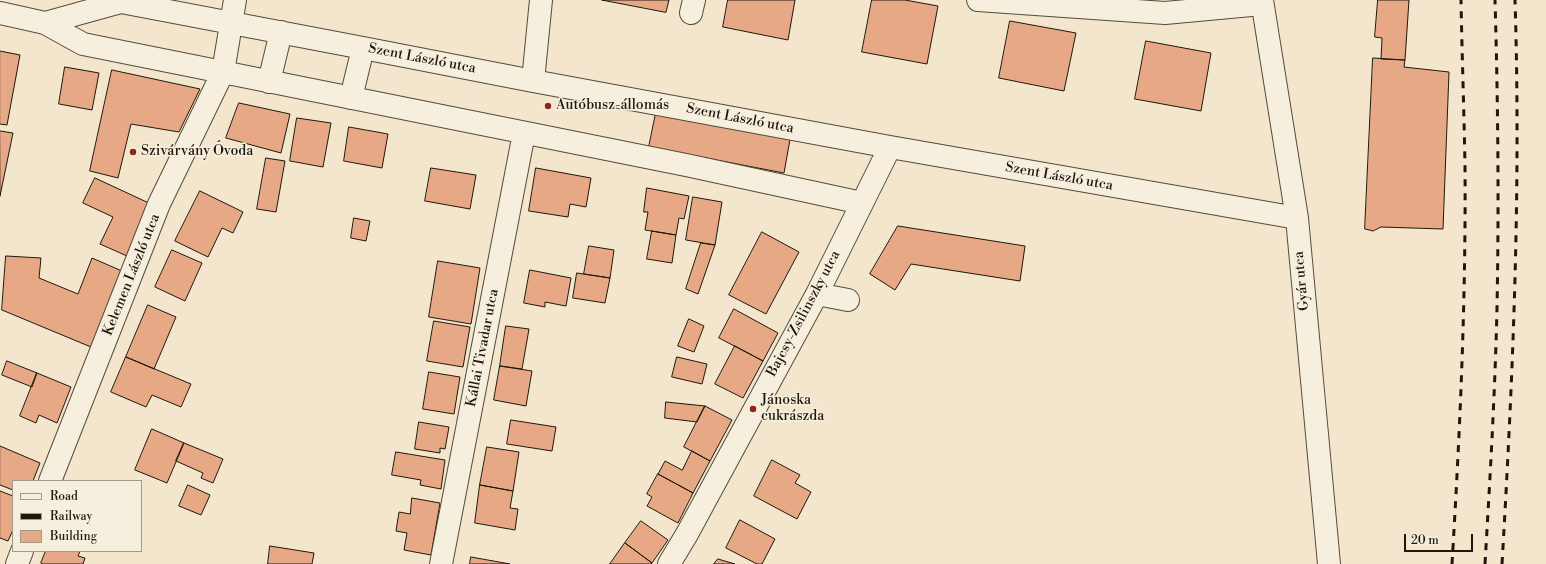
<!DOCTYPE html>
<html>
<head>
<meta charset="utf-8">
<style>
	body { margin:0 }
	#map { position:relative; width:1546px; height:564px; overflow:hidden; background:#f3e6cd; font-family:"Libre Bodoni",serif }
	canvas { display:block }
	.legend { position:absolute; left:12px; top:480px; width:130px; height:72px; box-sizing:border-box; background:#f7efde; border:1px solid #a1998a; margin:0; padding:5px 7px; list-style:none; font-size:12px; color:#1f170d }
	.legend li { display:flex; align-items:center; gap:8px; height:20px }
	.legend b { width:20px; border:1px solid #a1998a }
	.scale { position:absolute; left:1404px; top:534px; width:69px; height:18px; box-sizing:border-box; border:2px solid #1f170d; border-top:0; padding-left:5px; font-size:12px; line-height:14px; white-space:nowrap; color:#1f170d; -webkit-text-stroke:3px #f7efde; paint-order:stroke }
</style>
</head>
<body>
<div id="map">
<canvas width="1546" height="564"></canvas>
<ul class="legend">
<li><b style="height:5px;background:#f7efde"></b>Road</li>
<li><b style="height:5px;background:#1f170d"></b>Railway</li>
<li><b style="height:11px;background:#e7a885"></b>Building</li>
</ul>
<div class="scale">20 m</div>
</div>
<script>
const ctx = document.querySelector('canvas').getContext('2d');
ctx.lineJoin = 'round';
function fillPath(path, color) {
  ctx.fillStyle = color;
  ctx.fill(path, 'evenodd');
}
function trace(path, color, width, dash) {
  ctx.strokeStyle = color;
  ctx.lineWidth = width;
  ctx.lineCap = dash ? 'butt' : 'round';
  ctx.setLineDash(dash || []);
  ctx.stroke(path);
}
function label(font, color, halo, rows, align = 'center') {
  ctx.font = font + ' "Libre Bodoni",serif';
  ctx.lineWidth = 3;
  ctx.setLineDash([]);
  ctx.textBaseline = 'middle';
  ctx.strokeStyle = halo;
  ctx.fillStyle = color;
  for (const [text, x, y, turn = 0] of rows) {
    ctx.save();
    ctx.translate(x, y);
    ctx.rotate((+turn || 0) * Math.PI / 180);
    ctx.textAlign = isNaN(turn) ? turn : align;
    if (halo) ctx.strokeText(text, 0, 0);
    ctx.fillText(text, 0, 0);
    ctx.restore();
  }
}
const building = new Path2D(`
	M602,0H669L666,12Z
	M728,0H795L788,40L723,27Z
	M872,0H905L938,6L927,64L862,52Z
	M1378,0H1409L1405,60L1381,59L1382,38L1375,37Z
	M1010,21L1076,33L1064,91L999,78Z
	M1146,41L1211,53L1201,111L1135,99Z
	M0,51L20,55L7,125L0,124Z
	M1373,58L1405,60L1404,67L1449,72L1443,229L1381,227L1373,231L1365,229Z
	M65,67L99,73L92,110L59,104Z
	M112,70L200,89L179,132L131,124L118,178L90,171Z
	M239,103L290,114L281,153L226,138Z
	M657,108L791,134L784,173L649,147Z
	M297,118L331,123L323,167L290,161Z
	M349,127L388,134L382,168L344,161Z
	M0,131L13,133L0,196Z
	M266,158L285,161L276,212L257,209Z
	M431,168L476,175L470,209L425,201Z
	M536,168L591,178L586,207L570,204L568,217L529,211Z
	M95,178L151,204L127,256L100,244L113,217L83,203Z
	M647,188L689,196L684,219L679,218L676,235L645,230L648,212H644Z
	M200,191L243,212L233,233L222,228L208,257L175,241Z
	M693,197L722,202L715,245L686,240Z
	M354,218L370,221L366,241L351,238Z
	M898,226L1025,246L1020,281L911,264L895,290L870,274Z
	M652,231L676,235L672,263L647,259Z
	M762,232L799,252L766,314L729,295Z
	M701,243L715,245L698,294L686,289Z
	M589,246L614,250L610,278L584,274Z
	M172,250L202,263L185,301L155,287Z
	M6,256L41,258L39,278L78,294L92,258L122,271L91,347L2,310Z
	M438,261L480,268L471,324L429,317Z
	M530,270L571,278L566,306L545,302V307L524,303Z
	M577,273L610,278L605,303L573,298Z
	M148,305L176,317L154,369L126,357Z
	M734,309L778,333L763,361L719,338Z
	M689,319L704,326L694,352L678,346Z
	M434,321L470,327L463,367L427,361Z
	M506,326L529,329L522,369L500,366Z
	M735,346L763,361L743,398L715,384Z
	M126,357L191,384L181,407L152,395L146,407L111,392Z
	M677,357L707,364L702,384L672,377Z
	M7,361L37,373L32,387L2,375Z
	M500,366L532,371L526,406L494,400Z
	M429,372L460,377L454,414L423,409Z
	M37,373L71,387L57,423L39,415L36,423L20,416Z
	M666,402L705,406L697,422L665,418Z
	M705,406L732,420L710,461L684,447Z
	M511,420L556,427L552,451L507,444Z
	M419,422L449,427L445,449L440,448V453L415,449Z
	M152,429L184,443L167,483L135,470Z
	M184,443L223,459L213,483L201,478L203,473L176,461Z
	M0,446L40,463L33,481H13V490L0,485Z
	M487,447L519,452L513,491L480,485Z
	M692,451L710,461L693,493L658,474L665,461L682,470Z
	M396,452L445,460L441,489L420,485L421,480L392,475Z
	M772,460L800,475L795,483L811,492L797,519L754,496Z
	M658,474L693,493L678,523L647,506L652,497L647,494Z
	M188,485L210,495L201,515L179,506Z
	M480,485L513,491L510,508L518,509L515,530L475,523Z
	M0,491L13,496V530L8,541L0,538Z
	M412,498L440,503L431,555L404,550L407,533L396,531L399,512L410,514Z
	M740,520L775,539L762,564H757L726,548Z
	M641,521L668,540L652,563L625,543Z
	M625,543L652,563L651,564H610Z
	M270,546L314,553L312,564H268Z
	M46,551H80L78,556L85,558L83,564H43L41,563Z
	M471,557L510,564H470Z
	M718,559L735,564H714Z`);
const minor = new Path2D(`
	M978,0L1165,13L1262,4
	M1262,0L1297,218L1329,564
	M0,13L45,23L83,44L686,165L862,203
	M691,13L694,0
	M45,23L121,2L363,48L533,81L890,147L1297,218
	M533,81L541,0
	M269,82L281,32
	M351,98L363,48
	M817,294L848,300
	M50,481L159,204L223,72L235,0
	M17,564L22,551
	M441,564L524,133
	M669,564L687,534L817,294L890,147`);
const rail = new Path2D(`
	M1452,564C1460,431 1466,299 1465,166C1464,111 1462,55 1461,0
	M1485,564C1490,479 1495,393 1497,308C1499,205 1498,103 1495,0
	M1502,564C1513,376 1521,188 1515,0`);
const markers = [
	[548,106,4,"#8f2418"],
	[133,152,4,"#8f2418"],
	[753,409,4,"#8f2418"]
];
const streetNames = [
	["Szent László utca",422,59,11],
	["Szent László utca",740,119,11],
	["Szent László utca",1059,177,10],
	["Kelemen László utca",132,275,-68],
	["Gyár utca",1302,281,-95],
	["Bajcsy-Zsilinszky utca",804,314,-62],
	["Kállai Tivadar utca",483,348,-79]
];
const poiNames = [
	["Autóbusz-állomás",556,106],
	["Szivárvány Óvoda",141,152],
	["Jánoska",761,401],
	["cukrászda",761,417]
];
fillPath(building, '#e7a885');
trace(building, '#1f170d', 1);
trace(minor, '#544b3d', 24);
trace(minor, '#f7efde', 22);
trace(rail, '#1f170d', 3, [7, 7]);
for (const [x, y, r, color] of markers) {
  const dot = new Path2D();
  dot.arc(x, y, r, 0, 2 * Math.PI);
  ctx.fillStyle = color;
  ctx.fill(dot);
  trace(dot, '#f7efde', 1.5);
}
label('14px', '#1f170d', '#f7efde', streetNames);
label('14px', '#1f170d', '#f7efde', poiNames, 'left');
</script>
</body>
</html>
